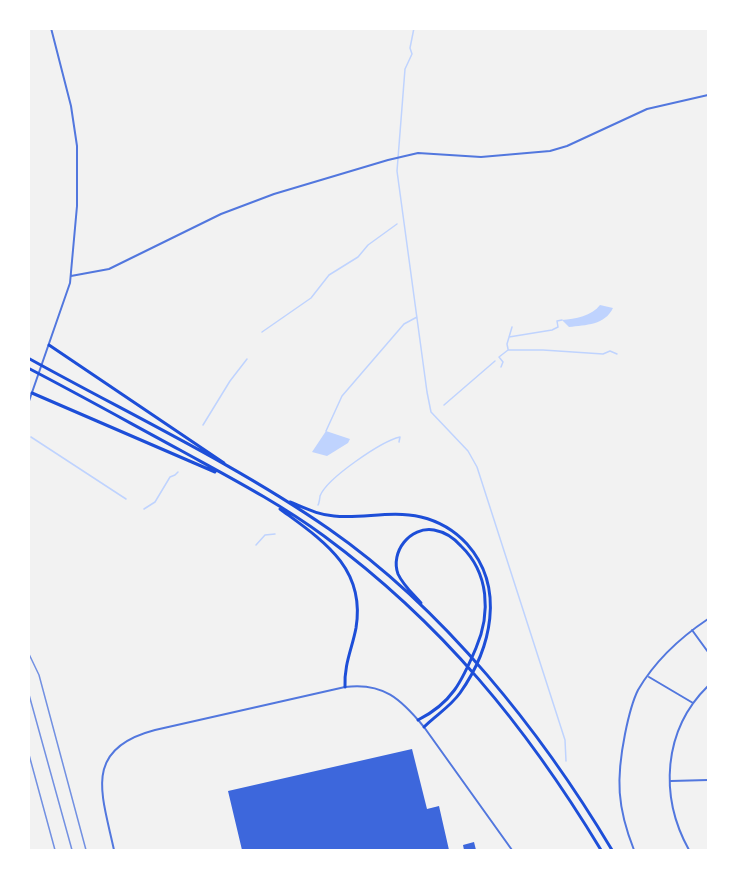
<!DOCTYPE html>
<html>
<head>
<meta charset="utf-8">
<style>
	body { margin:0 }
	#map { position:relative; width:737px; height:879px; overflow:hidden; background:#f2f2f2; font-family:"Open Sans",sans-serif }
	canvas { display:block }
	.frame { position:absolute; inset:0; border:30px solid #fff; pointer-events:none }
</style>
</head>
<body>
<div id="map">
<canvas width="737" height="879"></canvas>
<div class="frame"></div>
</div>
<script>
const ctx = document.querySelector('canvas').getContext('2d');
ctx.lineJoin = 'round';
function fillPath(path, color) {
  ctx.fillStyle = color;
  ctx.fill(path, 'evenodd');
}
function trace(path, color, width, dash) {
  ctx.strokeStyle = color;
  ctx.lineWidth = width;
  ctx.lineCap = dash ? 'butt' : 'round';
  ctx.setLineDash(dash || []);
  ctx.stroke(path);
}
const water = new Path2D(`
	M600,305L613,308C605,325 586,325 569,327L562,320C575,319 592,316 600,305Z
	M326,431L350,439L348,443L327,456L312,452Z`);
const stream = new Path2D(`
	M414,28L410,48L412,54L405,69L397,171L427,392L431,412L468,451L477,467L565,740L566,761
	M262,332L311,298L329,275L358,257L368,245L397,224
	M509,337L552,330L558,327L557,321L562,320
	M508,349L507,344L512,327
	M501,367L503,362L499,357L508,350H543L603,354L610,351L617,354
	M444,405L495,361
	M203,425L230,381L247,359
	M326,431L342,396L404,324L417,317
	M31,437L126,499
	M318,505C319,504 320,497 320,496C327,478 382,441 400,437L399,442
	M144,509L155,502L170,477L175,475L178,472
	M256,545L265,535L275,534`);
const building = new Path2D(`
	M412,749L427,809L439,806L449,850H242L228,791Z
	M474,842L476,850H464L463,845Z`);
const minor = new Path2D(`
	M692,630L708,652
	M649,677L693,703
	M671,781L708,780
	M114,850C102,794 82,749 155,730L345,687C383,682 401,699 424,727L512,850
	M634,850C617,807 616,779 625,734C628,719 631,704 638,690C655,661 681,637 708,619
	M689,850C659,796 663,730 708,686`);
const tertiary = new Path2D(`
	M71,276L109,269L221,214L274,194L388,160L418,153L481,157L550,151L567,146L647,109L708,95
	M28,404L70,283L77,206V146L71,106L51,28`);
const trunk = new Path2D(`
	M49,345L224,463
	M28,358C129,414 235,464 329,529C444,609 541,731 612,850
	M28,368C80,395 130,423 180,450C229,477 279,503 324,536C442,623 526,726 601,850
	M32,393L215,472
	M290,502C305,508 318,515 334,516C363,519 391,510 421,517C438,521 455,531 467,544C506,588 491,649 460,693C450,707 436,715 424,727
	M280,509C322,540 366,567 356,628C352,649 344,664 345,687
	M418,720C452,703 462,681 476,648C491,613 489,573 461,546C454,538 445,532 434,530C410,526 390,552 398,574C403,585 413,594 421,603`);
const rail = new Path2D(`
	M28,652L39,675L86,850
	M28,691L72,850
	M28,751L55,850`);
fillPath(water, '#bfd3fe');
trace(stream, '#bfd3fe', 1.5);
fillPath(building, '#3d67dc');
trace(minor, '#5277de', 2);
trace(tertiary, '#5277de', 2);
trace(trunk, '#1d4ed8', 3);
trace(rail, '#7290e2', 1.5);
</script>
</body>
</html>
